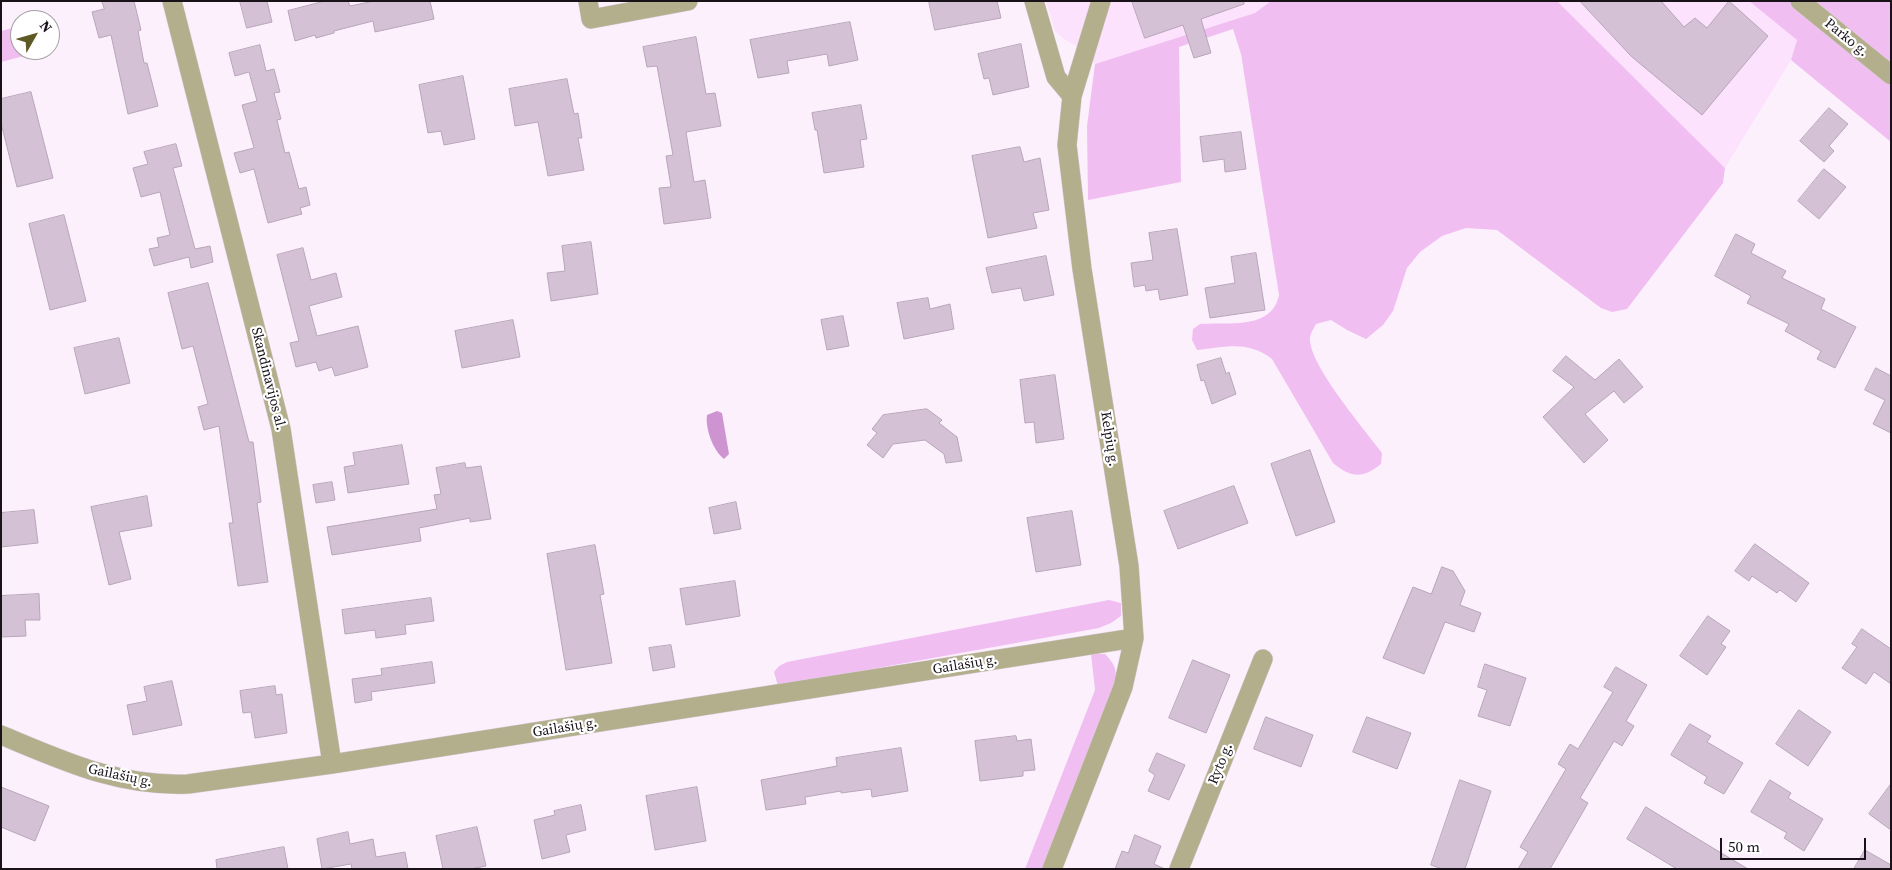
<!DOCTYPE html>
<html>
<head>
<meta charset="utf-8">
<style>
	body { margin:0 }
	#map { position:relative; width:1892px; height:870px; overflow:hidden; background:#fdf0fd; font-family:"Source Serif 4",serif }
	canvas { display:block }
	.frame { position:absolute; inset:0; border:2px solid #191219; pointer-events:none }
	.north { position:absolute; left:10px; top:10px; width:50px; height:50px; box-sizing:border-box; background:#fff; border:1px solid #a3a0a3; border-radius:50%; rotate:52deg; font-size:14px; font-weight:700; line-height:20px; text-align:center; color:#191219 }
	.north::after { content:''; display:block; margin:auto; width:18px; height:22px; background:#5f5926; clip-path:polygon(50% 0,100% 100%,50% 72%,0 100%) }
	.scale { position:absolute; left:1720px; top:838px; width:146px; height:22px; box-sizing:border-box; border:2px solid #191219; border-top:0; padding-left:6px; font-size:15px; line-height:18px; white-space:nowrap; color:#191219; -webkit-text-stroke:4px #fff; paint-order:stroke }
</style>
</head>
<body>
<div id="map">
<canvas width="1892" height="870"></canvas>
<div class="frame"></div>
<div class="north">N</div>
<div class="scale">50 m</div>
</div>
<script>
const ctx = document.querySelector('canvas').getContext('2d');
ctx.lineJoin = 'round';
function fillPath(path, color) {
  ctx.fillStyle = color;
  ctx.fill(path, 'evenodd');
}
function trace(path, color, width, dash) {
  ctx.strokeStyle = color;
  ctx.lineWidth = width;
  ctx.lineCap = dash ? 'butt' : 'round';
  ctx.setLineDash(dash || []);
  ctx.stroke(path);
}
function label(font, color, halo, rows, align = 'center') {
  ctx.font = font + ' "Source Serif 4",serif';
  ctx.lineWidth = 4.5;
  ctx.setLineDash([]);
  ctx.textBaseline = 'middle';
  ctx.strokeStyle = halo;
  ctx.fillStyle = color;
  for (const [text, x, y, turn = 0] of rows) {
    ctx.save();
    ctx.translate(x, y);
    ctx.rotate((+turn || 0) * Math.PI / 180);
    ctx.textAlign = isNaN(turn) ? turn : align;
    if (halo) ctx.strokeText(text, 0, 0);
    ctx.fillText(text, 0, 0);
    ctx.restore();
  }
}
const built = new Path2D(`
	M1046,1H1271L1255,13L1095,64L1078,47L1065,40L1055,31Z
	M1557,1H1749L1797,40L1791,60L1725,168Z`);
const green = new Path2D(`
	M1271,1H1557L1725,168L1723,183L1627,309L1612,312L1601,308L1497,230L1466,228L1442,236L1420,252L1407,268L1393,311L1383,325L1366,339L1347,330L1331,320L1316,324C1314,328 1310,334 1310,338C1308,364 1366,431 1382,453L1381,464C1363,479 1351,478 1333,463L1272,359C1247,340 1226,347 1197,350L1192,340L1193,329L1200,324C1229,322 1272,330 1279,295L1241,54L1233,29L1179,47L1181,182L1088,200L1087,126L1095,64L1255,13Z
	M1749,1H1891V142L1791,60L1797,40Z
	M20,26V50L43,51L1,62V31Z
	M1109,600L1121,603V616L1111,623L1099,628L778,686L774,672L779,666L787,662Z
	M1091,654H1105C1117,666 1117,672 1115,688L1044,869H1025L1095,690Z`);
const water = new Path2D(`
	M717,411L722,413L729,454L724,459C713,451 705,428 707,415Z`);
const building = new Path2D(`
	M102,1H134L141,30L138,31L144,63H147L158,106L128,114L111,35L99,38L92,12L104,9Z
	M240,1H267L272,22L247,28Z
	M325,1H348L350,6L374,1H430L434,19L375,32L373,21L334,31V33L316,38L315,35L295,41L288,11Z
	M929,1H997L1001,18L935,30Z
	M1132,1H1244V4L1201,19L1211,53L1194,58L1183,25L1145,38Z
	M1580,1H1661L1684,27L1695,18L1707,28L1729,1L1768,36L1702,115L1632,57Z
	M850,22L858,60L829,66L827,54L787,61L789,73L758,78L750,40Z
	M696,37L706,94L715,93L721,126L686,132L694,182L705,180L711,218L664,224L659,188L671,187L666,156L673,155L657,66L647,67L643,47Z
	M1021,44L1029,87L993,95L989,78L984,79L978,54Z
	M260,45L266,71L274,69L280,92L274,93L281,119L277,120L285,153L289,152L299,189L306,187L310,205L300,208L302,214L268,223L254,169L240,173L234,153L254,148L242,105L257,101L249,72L235,76L229,53Z
	M463,76L475,139L444,145L441,131L428,133L419,85Z
	M567,79L574,114L578,113L582,138H578L584,170L548,176L538,122L515,126L509,89Z
	M31,92L53,178L17,187L1,123V99Z
	M861,105L867,139L860,140L864,167L824,173L817,130H815L812,113Z
	M1829,108L1848,124L1829,146L1834,151L1824,162L1800,141Z
	M1241,132L1246,169L1225,172L1224,159L1203,162L1200,137Z
	M176,144L182,166L173,168L195,249L210,246L213,262L191,268L189,257L154,266L149,249L159,247L157,238L170,235L160,192L141,197L133,168L148,164L144,152Z
	M1020,147L1024,162L1040,158L1049,210L1033,213L1037,228L988,238L972,156Z
	M1824,169L1846,187L1819,219L1798,201Z
	M64,215L86,301L50,310L29,224Z
	M1177,229L1188,295L1160,300L1158,289L1146,291L1145,285L1134,287L1131,263L1153,260L1149,233Z
	M1736,234L1755,244L1751,253L1786,271L1782,278L1825,299L1821,309L1856,327L1835,368L1817,359L1821,351L1785,331L1789,324L1747,303L1751,296L1715,276Z
	M591,242L598,294L551,301L547,273L565,271L562,246Z
	M303,248L311,280L336,273L342,297L309,306L317,336L358,326L368,367L335,376L332,367L319,371L316,362L296,367L290,343L299,341L277,255Z
	M1256,253L1265,310L1210,318L1205,288L1235,283L1231,257Z
	M1046,256L1054,295L1024,301L1021,288L992,293L986,268Z
	M208,283L249,442H253L261,502L257,503L268,582L238,586L229,523H233L219,426L204,430L198,407L208,404L193,346L182,349L168,293Z
	M928,298L930,309L950,304L954,329L904,339L897,303Z
	M843,316L849,346L827,350L821,320Z
	M513,320L520,357L462,368L455,331Z
	M119,338L130,383L85,394L74,348Z
	M1566,356L1595,380L1619,359L1643,387L1624,403L1614,391L1585,414L1608,440L1584,463L1543,417L1574,387L1553,371Z
	M1221,358L1226,374L1229,372L1236,394L1212,404L1204,380L1201,381L1197,365Z
	M1876,368L1891,376V433L1873,424L1885,400L1865,390Z
	M1055,375L1064,439L1036,443L1034,422L1025,423L1020,380Z
	M927,409L942,420L939,423L957,437L962,461L946,463L944,454L925,440L893,444L883,458L867,445L877,433L872,429L883,415Z
	M402,445L409,484L348,493L344,467L355,465L353,453Z
	M1310,450L1335,522L1296,536L1271,464Z
	M465,463L466,468L481,466L491,519L470,522V518L419,528L421,541L332,555L327,527L437,509L434,495L441,494L436,468Z
	M332,482L335,500L316,503L313,485Z
	M1234,486L1248,523L1178,549L1164,511Z
	M147,496L152,526L119,532L131,579L109,585L91,507Z
	M736,502L741,529L714,534L709,508Z
	M34,510L38,543L1,547V513Z
	M1072,511L1081,565L1036,572L1027,518Z
	M1755,544L1809,583L1796,602L1780,590L1777,593L1752,576L1749,581L1735,571Z
	M595,545L604,594L600,595L612,663L566,670L547,554Z
	M1442,567L1453,571L1465,591L1460,605L1481,613L1474,632L1445,622L1424,674L1383,658L1413,587L1431,594Z
	M735,581L740,616L686,625L680,589Z
	M39,594L40,620H25L26,636L1,637V596Z
	M431,598L434,621L405,625L406,634L376,638L375,630L345,634L342,610Z
	M1708,616L1730,631L1721,644L1726,647L1707,675L1680,656Z
	M1862,629L1891,649V684L1874,672L1866,684L1842,668L1857,647L1852,644Z
	M671,645L675,667L653,671L649,648Z
	M1193,660L1230,675L1206,733L1169,718Z
	M432,662L435,683L371,692L372,700L355,703L352,679L382,675L381,669Z
	M1485,664L1526,678L1510,726L1478,716L1487,690L1478,687Z
	M1616,667L1647,685L1626,721L1634,726L1622,746L1614,741L1580,798L1588,803L1550,869H1518L1528,852L1520,847L1566,769L1558,764L1570,744L1578,749L1613,692L1604,687Z
	M172,681L182,725L133,735L127,705L147,701L144,687Z
	M275,686L276,695L282,694L287,733L255,738L251,712L243,713L240,691Z
	M1799,710L1831,732L1808,766L1776,744Z
	M1266,717L1313,735L1301,767L1254,749Z
	M1367,717L1411,733L1397,769L1353,752Z
	M1690,724L1711,736L1707,742L1743,763L1724,794L1704,783L1707,777L1671,755Z
	M1016,736L1017,741L1031,739L1035,770L1023,771V776L980,781L975,741Z
	M901,748L908,791L872,797L871,789L841,793V791L805,797L806,804L766,810L761,780L837,766L836,758Z
	M1157,753L1185,765L1169,800L1148,791L1155,775L1149,771Z
	M1460,780L1491,791L1465,869H1442L1431,865Z
	M1770,780L1791,793L1788,798L1823,819L1804,851L1784,838L1787,833L1751,812Z
	M1891,784V830L1869,814Z
	M1,787L49,806L35,841L1,827Z
	M697,787L706,841L655,850L646,796Z
	M581,805L586,830L566,835L570,852L542,859L534,820L555,815L554,811Z
	M1646,807L1703,842L1748,869H1677L1627,839Z
	M477,827L486,866L470,869H443L436,836Z
	M348,832L350,844L373,839L376,857L405,852L408,869H352L351,864L322,869L317,839Z
	M1135,835L1161,846L1154,864L1165,869H1115L1122,851L1128,853Z
	M284,847L288,869H217L216,860Z
	M1865,850L1891,865V869H1854Z`);
const street = new Path2D(`
	M172,1L281,429L332,764
	M588,1L591,19L688,1
	M1034,1L1056,77L1072,96
	M1800,1L1891,75
	M1,735C64,761 118,787 188,784L332,764L1134,638
	M1052,869L1123,687L1134,638L1129,566L1082,269L1067,145L1072,96L1101,1
	M1179,869L1263,659`);
const streetNames = [
	["Parko g.",1846,38,39],
	["Skandinavijos al.",268,379,76],
	["Kelpių g.",1109,439,81],
	["Gailašių g.",965,665,-9],
	["Gailašių g.",565,728,-9],
	["Ryto g.",1221,764,-68],
	["Gailašių g.",120,776,12]
];
fillPath(built, '#fce2fd');
fillPath(green, '#f1bef2');
fillPath(water, '#ce93d1');
fillPath(building, '#d5c1d6');
trace(building, '#b8a5b9', 1);
trace(street, '#d9ccd9', 20);
trace(street, '#b3af8c', 19);
label('14px', '#191219', '#fff', streetNames);
</script>
</body>
</html>
